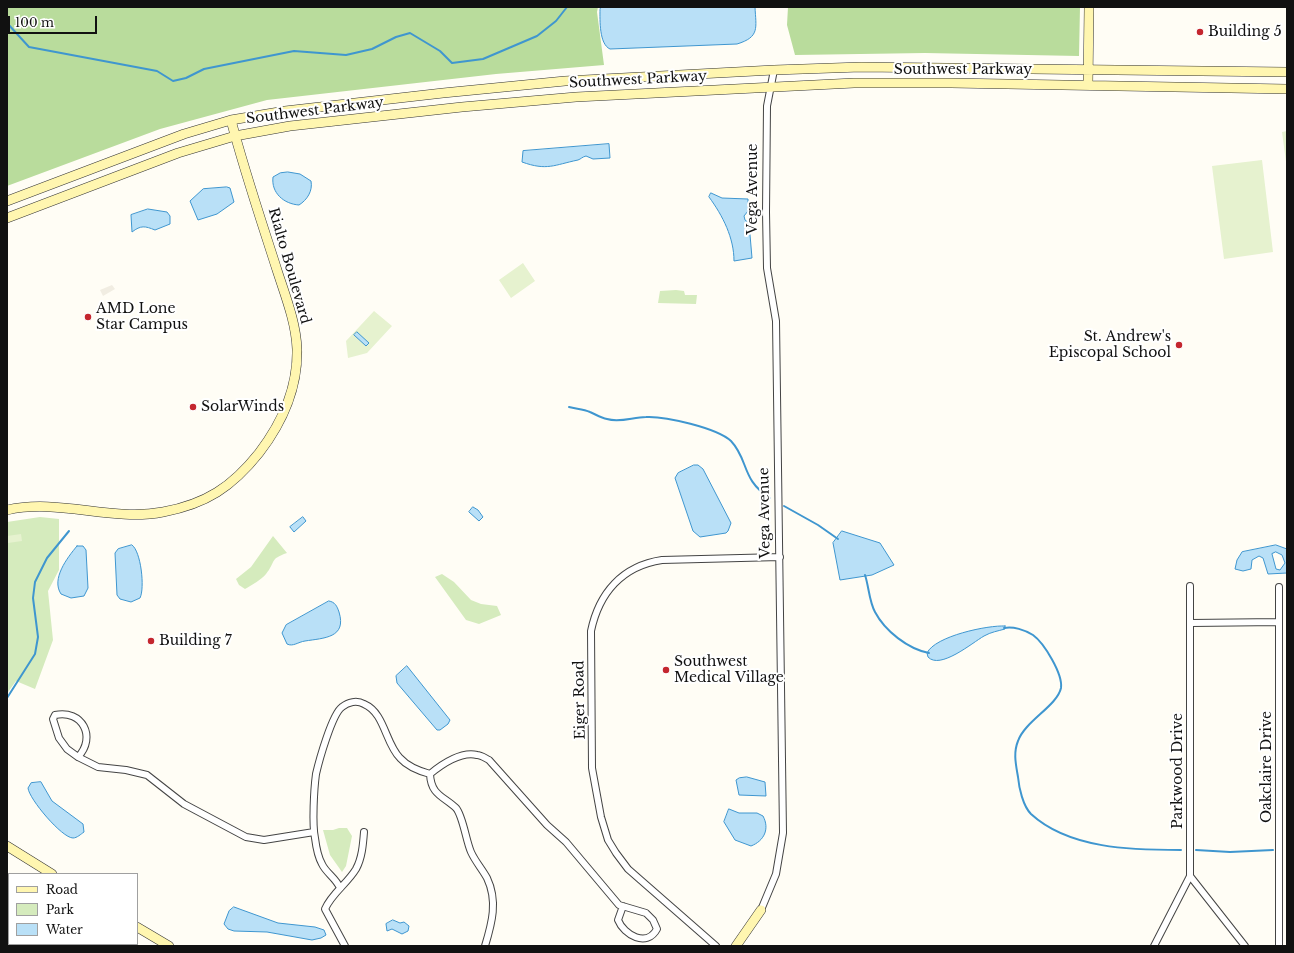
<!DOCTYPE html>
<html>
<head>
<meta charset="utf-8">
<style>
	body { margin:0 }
	#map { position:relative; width:1294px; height:953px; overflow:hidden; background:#fffdf5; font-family:"Libre Baskerville",serif }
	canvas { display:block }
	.frame { position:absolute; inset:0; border:8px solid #111; pointer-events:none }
	.legend { position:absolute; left:8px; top:873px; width:130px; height:72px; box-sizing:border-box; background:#fff; border:1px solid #a0a0a0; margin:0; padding:5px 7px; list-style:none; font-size:12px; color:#111 }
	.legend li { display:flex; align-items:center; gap:8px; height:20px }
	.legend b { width:20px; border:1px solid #a0a0a0 }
	.scale { position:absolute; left:8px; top:16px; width:89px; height:18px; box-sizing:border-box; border:2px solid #111; border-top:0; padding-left:5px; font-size:12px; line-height:14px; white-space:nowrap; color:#111; -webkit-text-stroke:3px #fff; paint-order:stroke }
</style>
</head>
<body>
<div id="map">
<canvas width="1294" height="953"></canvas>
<div class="frame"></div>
<ul class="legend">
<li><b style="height:5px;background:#fff6b0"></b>Road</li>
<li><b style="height:11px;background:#d5ebbd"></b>Park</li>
<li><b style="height:11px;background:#b9e0f7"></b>Water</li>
</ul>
<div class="scale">100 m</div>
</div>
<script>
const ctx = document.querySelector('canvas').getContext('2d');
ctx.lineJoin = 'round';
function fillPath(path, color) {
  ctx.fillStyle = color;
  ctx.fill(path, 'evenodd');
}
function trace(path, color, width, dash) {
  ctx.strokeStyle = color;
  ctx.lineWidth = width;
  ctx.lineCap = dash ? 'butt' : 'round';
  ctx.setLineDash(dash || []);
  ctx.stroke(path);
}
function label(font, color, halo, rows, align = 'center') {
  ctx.font = font + ' "Libre Baskerville",serif';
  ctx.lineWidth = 4;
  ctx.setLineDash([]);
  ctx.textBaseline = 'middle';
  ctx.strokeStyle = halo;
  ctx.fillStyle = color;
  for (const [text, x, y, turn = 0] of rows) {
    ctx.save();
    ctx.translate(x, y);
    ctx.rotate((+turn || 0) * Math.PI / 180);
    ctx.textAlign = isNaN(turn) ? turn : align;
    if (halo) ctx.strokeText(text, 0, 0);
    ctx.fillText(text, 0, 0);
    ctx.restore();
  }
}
const green = new Path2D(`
	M676,290L684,291L685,295H697L696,304L658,303L660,291Z
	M40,517L59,519V570L48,591L53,640L35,689L16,681L8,692L7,522Z
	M273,536L287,553C269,559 276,562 266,574C261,580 252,585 245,589L239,585L236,579L251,567Z
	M442,574L454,582L471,600L481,604L497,606L501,615L479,624L466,620L435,577Z
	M339,828H347L352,836L346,866L342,872L330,855L323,830H333Z`);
const forest = new Path2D(`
	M7,7H598L597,12L604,65L496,74L267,100L160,129L7,186Z
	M788,7H1080L1079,56L925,53L795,55L787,25Z
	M7,920L9,921V944H40L42,946H7Z`);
const pitch = new Path2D(`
	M1287,131V169L1282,132Z
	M1262,160L1273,252L1224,259L1212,166Z
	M523,263L535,281L511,298L499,280Z
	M374,311L392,326L367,353L348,358L346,341Z
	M21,534L22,541L8,543L7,536Z`);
const plaza = new Path2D(`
	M112,285L115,289L103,296L100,290Z`);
const water = new Path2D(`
	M601,7H755C756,28 760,37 737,44L610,49C599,44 600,20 600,10Z
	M609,144L610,158L593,159L586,156C582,157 581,159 578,160C554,165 547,171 522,162L523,151Z
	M288,172L300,174L311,181C313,191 307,200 299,205C284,204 271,193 273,177L280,173Z
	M227,187L230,188L234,202L217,214L198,220L190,201L203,189Z
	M711,193L722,198L748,199V211L744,216L745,220L749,223L752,258L734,261C734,238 723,216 709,197Z
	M148,209L167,212L170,216V224L155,230C145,226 141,225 132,232L131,215Z
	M357,332L369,343L366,346L354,335Z
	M694,465H698L703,469L731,523L728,531L726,533L700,537L693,531L675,478L678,473Z
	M473,507L478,510L483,517L479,521L469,512Z
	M303,517L306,521L294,532L290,527Z
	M842,531L880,543L894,565L872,575L840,580L833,543Z
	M132,545C141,551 145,588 140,598L131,602L120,599L117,595L115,553L118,549Z
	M1276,545L1287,549V573L1268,574L1263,558L1259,556L1252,560L1251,569L1243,571L1235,569L1237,560L1242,552ZM1276,552L1282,555L1285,563L1280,570L1276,569L1272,554Z
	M77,546H83L86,550L88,588L84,596L71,598L61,594C51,579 67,558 77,546Z
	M329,601C335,602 337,606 339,612C347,638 324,638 305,641C298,642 293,647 287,644L282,633L286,625Z
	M1005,626V629C998,631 991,632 984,636C972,643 940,670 928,657L927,653C935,636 988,625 1005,626Z
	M407,666L450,720L448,724L440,730H437L397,683L396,676Z
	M747,777L765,782L766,796L739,795L736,780L739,778Z
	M41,782L52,801L83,824L84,832C81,834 77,838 73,838C62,838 29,799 28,788L31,783Z
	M729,809L739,813H757L763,816C770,829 764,841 751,846L735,840L724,822Z
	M234,907L278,923L315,927L324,930L326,935L321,938L312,940L267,932L234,931L228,929L224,924L229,911Z
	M393,920L400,923L404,922L409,926L408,931L402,934L392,929L387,931L386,924Z`);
const stream = new Path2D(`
	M7,23L29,47L157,71L173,81L186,78L204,69L294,51L346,55L372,49L396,37L410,33L440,51L452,63L483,59L537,36L556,21L567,7
	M569,407C576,409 583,409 590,412C595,414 601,418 607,419C620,423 633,417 646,417C665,416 717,428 731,441C749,460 741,480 770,498
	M784,506L818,525L838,539
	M865,575C869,587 869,601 875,612C885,631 908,649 929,653
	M1004,628C1013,626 1025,630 1033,635C1044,643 1063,674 1061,688C1057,706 1025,721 1018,741C1013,753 1016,765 1018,777C1019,788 1023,806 1031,814C1069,849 1132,850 1181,850
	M7,698L35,654L38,637L33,598L35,582L47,558L69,531
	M1196,850L1230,852L1273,850`);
const street = new Path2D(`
	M1191,623L1279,622
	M78,757C97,737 82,709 55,715L53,719L59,738L67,749L78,757L98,767L126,770L147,775L184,804L246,837L264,840L314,832
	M1190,876L1245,946
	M340,888C336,878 326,873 322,864C318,857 316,846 315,838C312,824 314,789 316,774C319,761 332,714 342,707C348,702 357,700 364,704C385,713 385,743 400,758C408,767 419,771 430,774
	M761,910L776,874L783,833L776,321L767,268L766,212L767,106L774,70
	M345,946L325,909C332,893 347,884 356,869C362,858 363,845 364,832
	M485,946C492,923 498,901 487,878C482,869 475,861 471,852C466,841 463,816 456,808C443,796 431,795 430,774C441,765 460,751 477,755C481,755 485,758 489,760L547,825L566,842L619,905L646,913L653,920L657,929C647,948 624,935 618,920L623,906
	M716,946L628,869L616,853L608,840L601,817L592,768L591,631C599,593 622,566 662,560L780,557
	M1154,946L1190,876V586
	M1279,946V587`);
const secondary = new Path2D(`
	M1088,85L1089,7
	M7,201L184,134L231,120L285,111L443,93L565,81L774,70L861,67L1287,72
	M7,218L178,153L235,136L290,126L462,107L576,97L854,83H951L1287,89
	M7,510C59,498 111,522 163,512C206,504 232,487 259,453C282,423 298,388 297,349C296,322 285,295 277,270C261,220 244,170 231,120
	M7,846L52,874
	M7,895L9,897
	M137,927L169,946
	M105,944L109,946
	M736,946L761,910`);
const markers = [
	[1200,32,4,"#c4262e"],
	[88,317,4,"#c4262e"],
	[1179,345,4,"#c4262e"],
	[193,407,4,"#c4262e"],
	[151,641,4,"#c4262e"],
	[666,670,4,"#c4262e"]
];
const poiNames = [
	["Building 5",1208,32],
	["AMD Lone",96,309],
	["Star Campus",96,325],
	["St. Andrew's",1171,337,"right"],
	["Episcopal School",1171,353,"right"],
	["SolarWinds",201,407],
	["Building 7",159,641],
	["Southwest",674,662],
	["Medical Village",674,678]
];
const streetNames = [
	["Southwest Parkway",963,70],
	["Southwest Parkway",638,80,-3],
	["Southwest Parkway",315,111,-7],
	["Vega Avenue",753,189,-90],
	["Rialto Boulevard",289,266,74],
	["Vega Avenue",765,513,-91],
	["Eiger Road",580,700,-91],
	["Oakclaire Drive",1267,767,-90],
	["Parkwood Drive",1178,771,-90]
];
fillPath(green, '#d5ebbd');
fillPath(forest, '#b9dc9c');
fillPath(pitch, '#e6f2cf');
fillPath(plaza, '#f1ede2');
fillPath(water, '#b9e0f7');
trace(water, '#3f96cf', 1);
trace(stream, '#3f96cf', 2);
trace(street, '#444', 8);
trace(secondary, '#333', 10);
trace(street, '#fff', 6);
trace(secondary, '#fff6b0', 9);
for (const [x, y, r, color] of markers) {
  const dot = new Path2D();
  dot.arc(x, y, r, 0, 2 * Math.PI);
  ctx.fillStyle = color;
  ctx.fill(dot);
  trace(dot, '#fff', 1.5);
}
label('14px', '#111', '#fff', poiNames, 'left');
label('14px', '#111', '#fff', streetNames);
</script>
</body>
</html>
